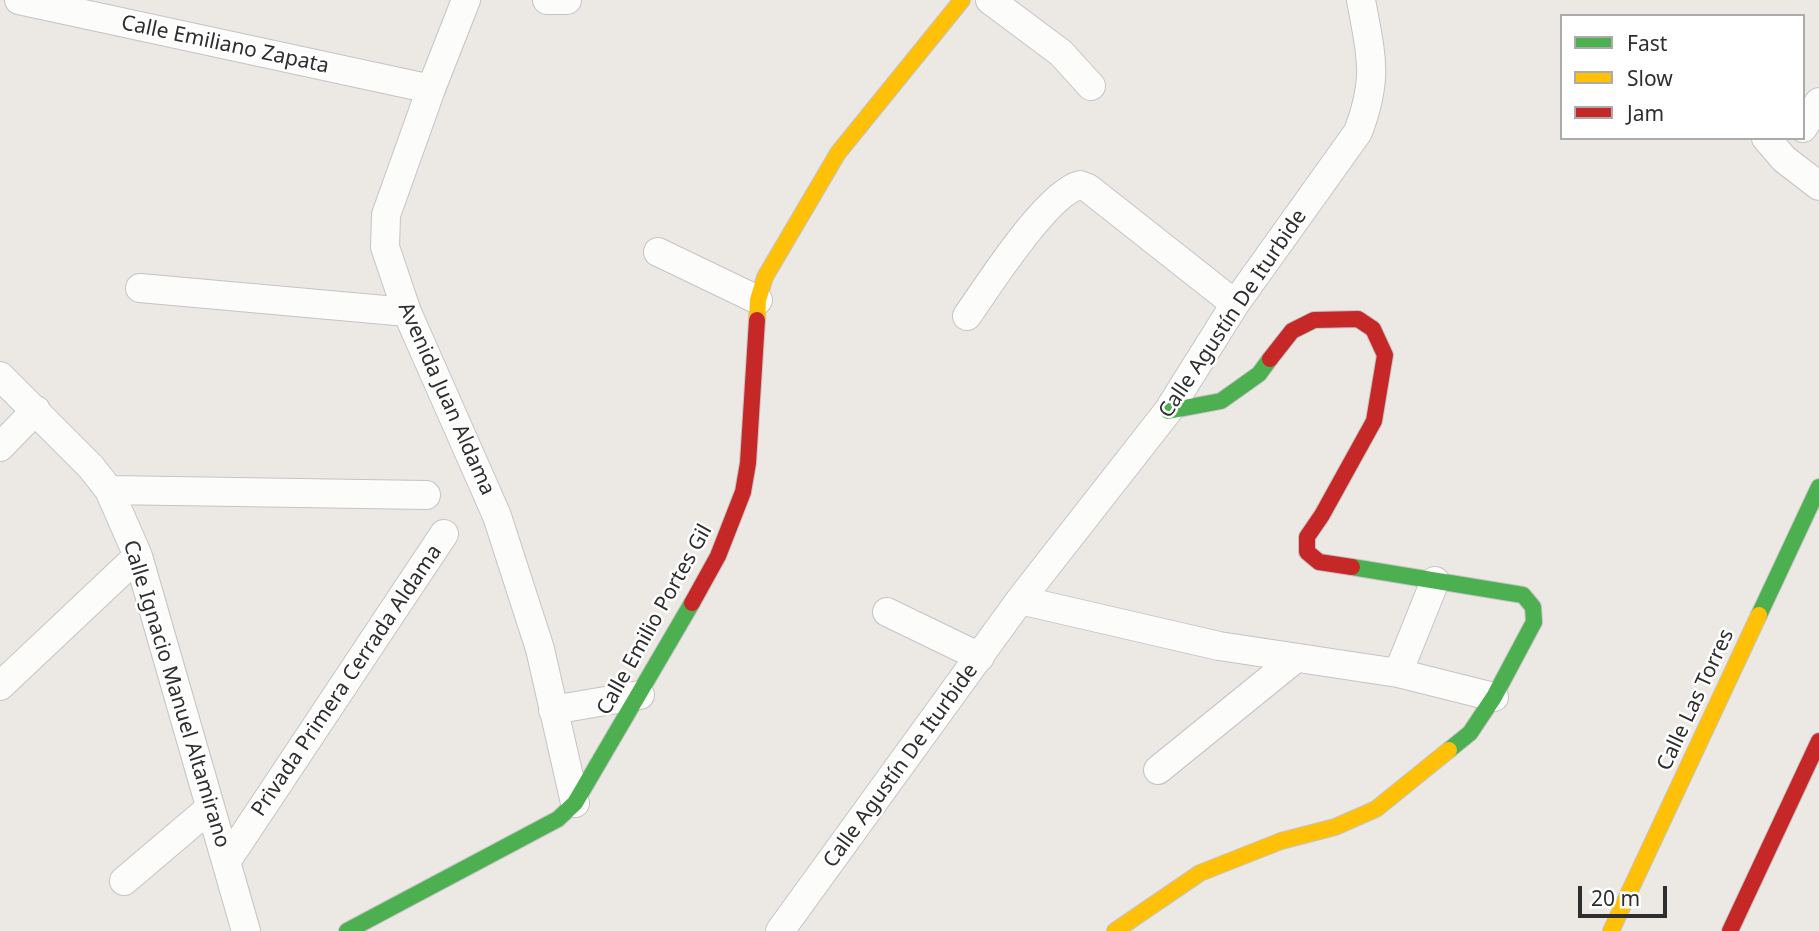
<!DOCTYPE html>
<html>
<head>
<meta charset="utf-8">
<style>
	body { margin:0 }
	#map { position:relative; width:1819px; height:931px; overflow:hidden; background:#ece8e4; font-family:"Noto Sans",sans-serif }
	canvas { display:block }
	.legend { position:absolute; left:1560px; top:14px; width:245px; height:126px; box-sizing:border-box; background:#fff; border:2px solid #ababab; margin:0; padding:9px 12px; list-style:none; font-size:21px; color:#2e2e2e }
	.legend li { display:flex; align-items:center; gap:14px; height:35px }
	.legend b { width:35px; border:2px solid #ababab }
	.scale { position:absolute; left:1578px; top:886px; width:89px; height:32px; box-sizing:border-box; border:4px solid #2e2e2e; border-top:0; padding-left:9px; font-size:21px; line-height:24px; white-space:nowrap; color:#2e2e2e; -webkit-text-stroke:5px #fff; paint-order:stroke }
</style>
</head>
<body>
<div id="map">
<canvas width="1819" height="931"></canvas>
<ul class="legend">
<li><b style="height:9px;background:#4caf50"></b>Fast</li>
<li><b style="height:9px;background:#ffc107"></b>Slow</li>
<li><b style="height:9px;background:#c62828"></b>Jam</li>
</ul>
<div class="scale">20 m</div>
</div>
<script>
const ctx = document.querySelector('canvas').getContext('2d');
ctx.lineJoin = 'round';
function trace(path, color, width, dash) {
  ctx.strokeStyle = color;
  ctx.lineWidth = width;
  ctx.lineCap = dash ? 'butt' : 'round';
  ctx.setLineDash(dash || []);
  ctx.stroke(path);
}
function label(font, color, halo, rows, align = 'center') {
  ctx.font = font + ' "Noto Sans",sans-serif';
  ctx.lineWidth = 5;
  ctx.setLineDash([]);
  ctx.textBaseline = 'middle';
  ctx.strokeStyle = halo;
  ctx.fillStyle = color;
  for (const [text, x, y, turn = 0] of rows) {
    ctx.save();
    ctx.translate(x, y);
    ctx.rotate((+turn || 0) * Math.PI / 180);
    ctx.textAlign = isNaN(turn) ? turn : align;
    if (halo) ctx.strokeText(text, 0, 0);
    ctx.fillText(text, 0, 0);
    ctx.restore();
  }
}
const street = new Path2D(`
	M19,0L431,89
	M466,0L431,89L386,215L385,247L407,312L497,516L540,649L575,803
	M547,0H567
	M990,0L1061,53L1091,86
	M1803,128L1819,102
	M1766,138L1784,159L1819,186
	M658,252L758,300
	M140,288L407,312
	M967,316C988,286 1047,193 1080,185L1088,188L1235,304
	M0,376L91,467L109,490L138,556L246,931
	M0,447L36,410
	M109,490L426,495
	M1020,600L1219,646L1398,673L1494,697
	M887,612L980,657
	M1398,673L1435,581
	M0,686L138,556
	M553,710L640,695
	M1158,770L1296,658
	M226,862L444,534
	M124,881L210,808
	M780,931L1020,600L1168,411L1235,304L1358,132C1379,77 1371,55 1361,0`);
const fast = new Path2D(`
	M1168,411L1221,401L1259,374L1270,359
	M1352,567L1523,595L1533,607L1534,622L1494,697L1470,733L1449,750
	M1759,615L1819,487
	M347,931L558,819L575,803L692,603`);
const slow = new Path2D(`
	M757,320L758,300L765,277L838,153L962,0
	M1115,931L1200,873L1281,841L1335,827L1376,809L1449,750
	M1611,931L1759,615`);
const jam = new Path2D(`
	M1270,359L1292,331L1314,320L1358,319L1373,329L1385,355L1374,421L1322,515L1307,537V552L1319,562L1352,567
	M692,603L718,556L743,492L748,463L757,320
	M1730,931L1819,741`);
const streetNames = [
	["Calle Emiliano Zapata",225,45,12],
	["Calle Agustín De Iturbide",1233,314,-56],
	["Avenida Juan Aldama",446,399,66],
	["Calle Emilio Portes Gil",655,620,-61],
	["Privada Primera Cerrada Aldama",347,681,-56],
	["Calle Ignacio Manuel Altamirano",176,694,73],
	["Calle Las Torres",1696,700,-65],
	["Calle Agustín De Iturbide",901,766,-54]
];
trace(street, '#c5c4c5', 30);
trace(fast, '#c5c4c5', 18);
trace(slow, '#c5c4c5', 18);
trace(jam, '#c5c4c5', 18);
trace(street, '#fcfcfb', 28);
trace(fast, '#4caf50', 16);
trace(slow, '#ffc107', 16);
trace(jam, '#c62828', 16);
label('21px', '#2e2e2e', '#fff', streetNames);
</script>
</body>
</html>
